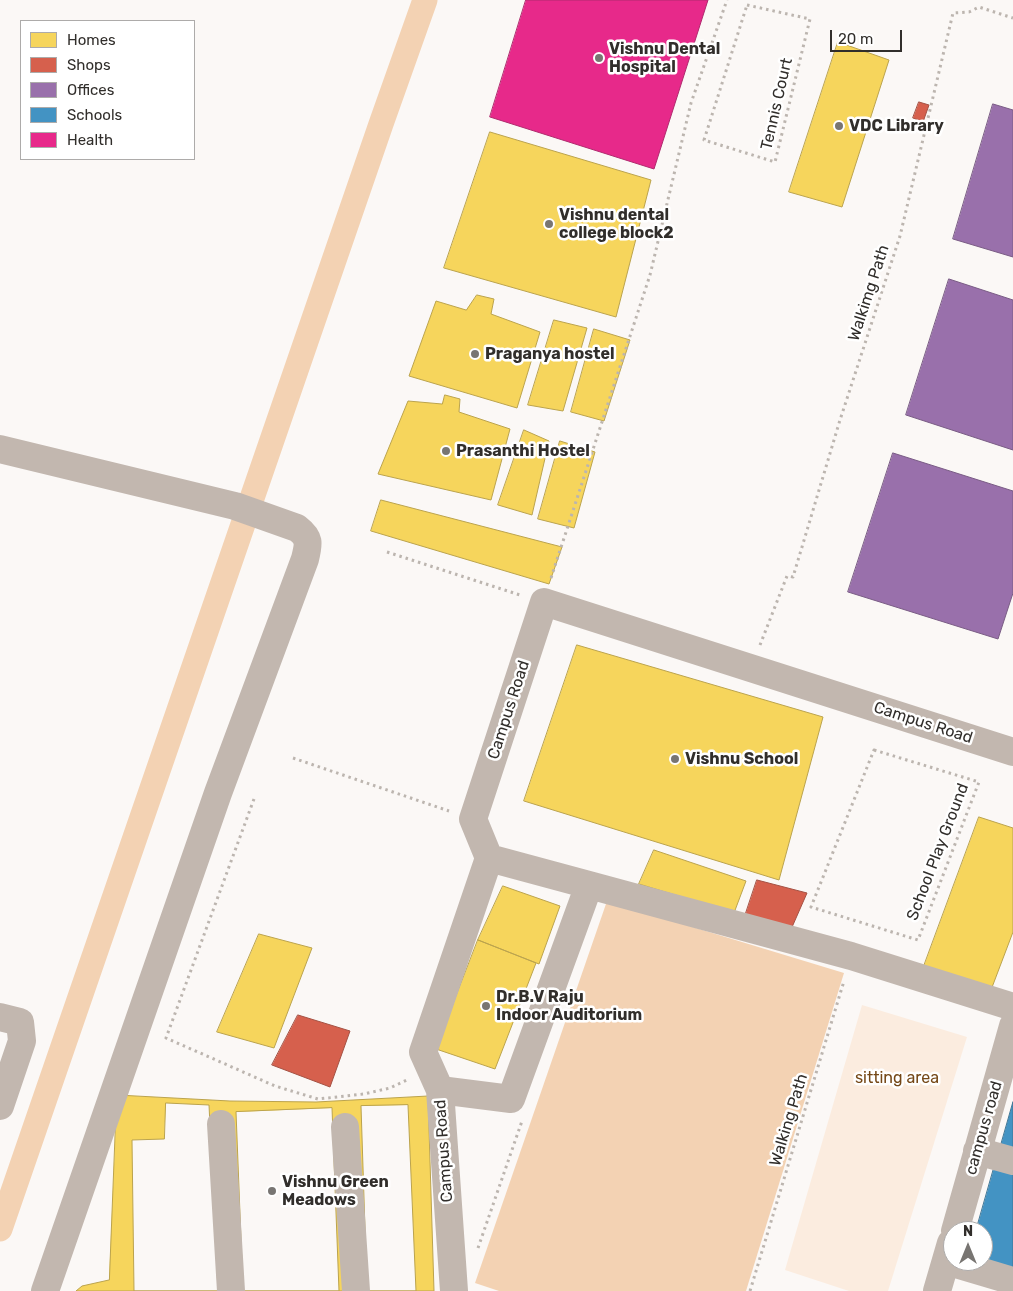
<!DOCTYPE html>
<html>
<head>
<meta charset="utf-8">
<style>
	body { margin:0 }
	#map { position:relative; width:1013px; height:1291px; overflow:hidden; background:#fbf8f6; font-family:Rubik,sans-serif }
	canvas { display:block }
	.legend { position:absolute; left:20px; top:20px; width:175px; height:140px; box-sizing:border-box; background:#fff; border:1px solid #adabaa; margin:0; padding:6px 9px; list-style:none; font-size:15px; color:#312e2b }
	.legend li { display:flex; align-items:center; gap:10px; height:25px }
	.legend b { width:25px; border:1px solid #adabaa }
	.north { position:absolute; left:943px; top:1221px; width:50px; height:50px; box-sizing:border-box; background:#fff; border:1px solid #adabaa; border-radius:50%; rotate:0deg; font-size:14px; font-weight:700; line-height:20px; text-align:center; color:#312e2b }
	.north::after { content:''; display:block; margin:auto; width:18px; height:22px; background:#787572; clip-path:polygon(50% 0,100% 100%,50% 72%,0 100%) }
	.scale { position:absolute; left:830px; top:30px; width:72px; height:22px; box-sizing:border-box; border:2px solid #312e2b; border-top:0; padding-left:6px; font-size:15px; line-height:18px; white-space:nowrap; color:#312e2b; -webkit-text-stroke:4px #fff; paint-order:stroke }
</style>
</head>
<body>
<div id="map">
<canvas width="1013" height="1291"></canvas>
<ul class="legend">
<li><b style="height:14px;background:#f6d55c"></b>Homes</li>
<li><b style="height:14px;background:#d6604d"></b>Shops</li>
<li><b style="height:14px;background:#9970ab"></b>Offices</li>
<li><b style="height:14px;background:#4393c3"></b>Schools</li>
<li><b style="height:14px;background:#e7298a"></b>Health</li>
</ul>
<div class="north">N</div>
<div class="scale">20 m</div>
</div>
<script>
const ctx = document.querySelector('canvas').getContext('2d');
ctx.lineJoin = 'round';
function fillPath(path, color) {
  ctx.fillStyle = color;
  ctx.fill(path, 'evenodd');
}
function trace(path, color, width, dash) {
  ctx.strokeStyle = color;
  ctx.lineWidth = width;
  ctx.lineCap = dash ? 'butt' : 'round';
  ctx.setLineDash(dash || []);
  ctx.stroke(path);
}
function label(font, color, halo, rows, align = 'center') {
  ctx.font = font + ' Rubik,sans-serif';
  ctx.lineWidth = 5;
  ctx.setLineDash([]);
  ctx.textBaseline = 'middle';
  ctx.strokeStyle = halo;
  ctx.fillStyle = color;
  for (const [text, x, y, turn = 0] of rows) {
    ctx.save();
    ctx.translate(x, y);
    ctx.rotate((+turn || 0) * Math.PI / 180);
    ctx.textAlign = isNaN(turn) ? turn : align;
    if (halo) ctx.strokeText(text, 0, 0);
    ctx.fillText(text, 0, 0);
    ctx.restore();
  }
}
const green = new Path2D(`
	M862,1005L967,1037L888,1291H849L785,1270Z`);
const water = new Path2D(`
	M607,901L844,973L746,1291H499L475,1283Z`);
const homes = new Path2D(`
	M838,42L889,60L842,207L789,192Z
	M490,132L651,180L616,317L444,268Z
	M477,295L494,299L491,314L540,332L517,408L409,376L436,301L466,310Z
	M554,320L587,328L563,411L528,405Z
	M594,329L630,340L604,421L571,412Z
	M445,395L460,399L459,412L510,429L491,500L378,474L408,401L442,404Z
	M524,430L549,441L532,515L498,505Z
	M560,441L595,452L574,528L538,519Z
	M381,500L562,547L549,584L371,531Z
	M577,645L823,717L779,880L524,801Z
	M979,817L1013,828V932L991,990L924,966Z
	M654,850L746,881L734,913L639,884Z
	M503,886L560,906L539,964L478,940Z
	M259,934L312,948L274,1048L217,1032Z
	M478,940L536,963L495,1069L436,1049Z
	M117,1095L230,1101L316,1102L428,1096L434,1291H76L82,1286L109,1280Z
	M166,1103L209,1105L218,1291H134L132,1140L164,1139Z
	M408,1105L416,1291H367L361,1106Z
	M332,1108L339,1291H243L236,1112Z`);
const shops = new Path2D(`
	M919,102L929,105L923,122L913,118Z
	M757,880L807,893L789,934L744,919Z
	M298,1015L350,1031L330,1087L272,1065Z`);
const offices = new Path2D(`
	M993,104L1013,110V257L953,239Z
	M949,279L1013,300V450L906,415Z
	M893,453L1013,491V593L998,639L848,592Z`);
const schools = new Path2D(`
	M1013,1102V1156L999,1152Z
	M996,1161L1013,1166V1272L983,1261V1231H976Z`);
const health = new Path2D(`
	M526,0H708L654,169L490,117Z`);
const canal = new Path2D(`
	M0,1229L381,124L425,0`);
const path = new Path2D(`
	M747,5L810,19L775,162L704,140Z
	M387,552L520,595
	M551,578L650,275L691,103L727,0
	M760,645L787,576L793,577L840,420L900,236L953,13L969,12L979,7L1013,18
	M874,750L979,782L918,940L811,907Z
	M293,758L449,811
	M254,799L166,1038L275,1086L318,1099L364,1094L390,1088L407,1080
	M478,1248L522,1121
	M750,1291L844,981`);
const minor = new Path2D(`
	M0,449L235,506L297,528C310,538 309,543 305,559L218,793L45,1291
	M489,858L589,885
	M0,1017L20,1022L22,1041L0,1106
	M440,1090L511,1099L589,885L851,956L1013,1007
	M221,1124L231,1291
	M345,1127L356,1291
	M977,1151L1013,1161
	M955,1231L1013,1026
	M946,1261L1013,1281
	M454,1291L440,1090L423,1052L489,858L473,819L544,602L1013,752
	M937,1291L951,1243`);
const markers = [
	[599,58,5,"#787572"],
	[839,126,5,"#787572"],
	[549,224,5,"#787572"],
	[475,354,5,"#787572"],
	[446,451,5,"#787572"],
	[675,759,5,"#787572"],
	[486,1006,5,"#787572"],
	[272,1191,5,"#787572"]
];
const poiNames = [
	["Vishnu Dental",609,49],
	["Hospital",609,67],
	["VDC Library",849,126],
	["Vishnu dental",559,215],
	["college block2",559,233],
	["Praganya hostel",485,354],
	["Prasanthi Hostel",456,451],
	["Vishnu School",685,759],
	["Dr.B.V Raju",496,997],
	["Indoor Auditorium",496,1015],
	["Vishnu Green",282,1182],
	["Meadows",282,1200]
];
const streetNames = [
	["Tennis Court",777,104,-77],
	["Walkimg Path",869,293,-72],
	["Campus Road",509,710,-72],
	["Campus Road",923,723,18],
	["School Play Ground",938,852,-69],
	["Walking Path",789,1120,-73],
	["campus road",984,1128,-74],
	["Campus Road",444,1151,-94]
];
const parkNames = [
	["sitting area",897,1078]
];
fillPath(green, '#fbecdf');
fillPath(water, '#f3d2b3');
fillPath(homes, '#f6d55c');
trace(homes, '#bba34d', 1);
fillPath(shops, '#d6604d');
trace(shops, '#a45143', 1);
fillPath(offices, '#9970ab');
trace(offices, '#7a5c85', 1);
fillPath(schools, '#4393c3');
trace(schools, '#3e7595', 1);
fillPath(health, '#e7298a');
trace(health, '#b02a6e', 1);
trace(canal, '#f3d2b3', 25);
trace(path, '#bcb5af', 3, [2.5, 4]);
trace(minor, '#c2b7af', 28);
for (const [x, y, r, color] of markers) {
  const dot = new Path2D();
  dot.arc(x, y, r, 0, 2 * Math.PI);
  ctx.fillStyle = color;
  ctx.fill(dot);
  trace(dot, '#fff', 2);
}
label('bold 16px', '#312e2b', '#fff', poiNames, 'left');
label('16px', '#312e2b', '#fff', streetNames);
label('16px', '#744716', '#fff', parkNames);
</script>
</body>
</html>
